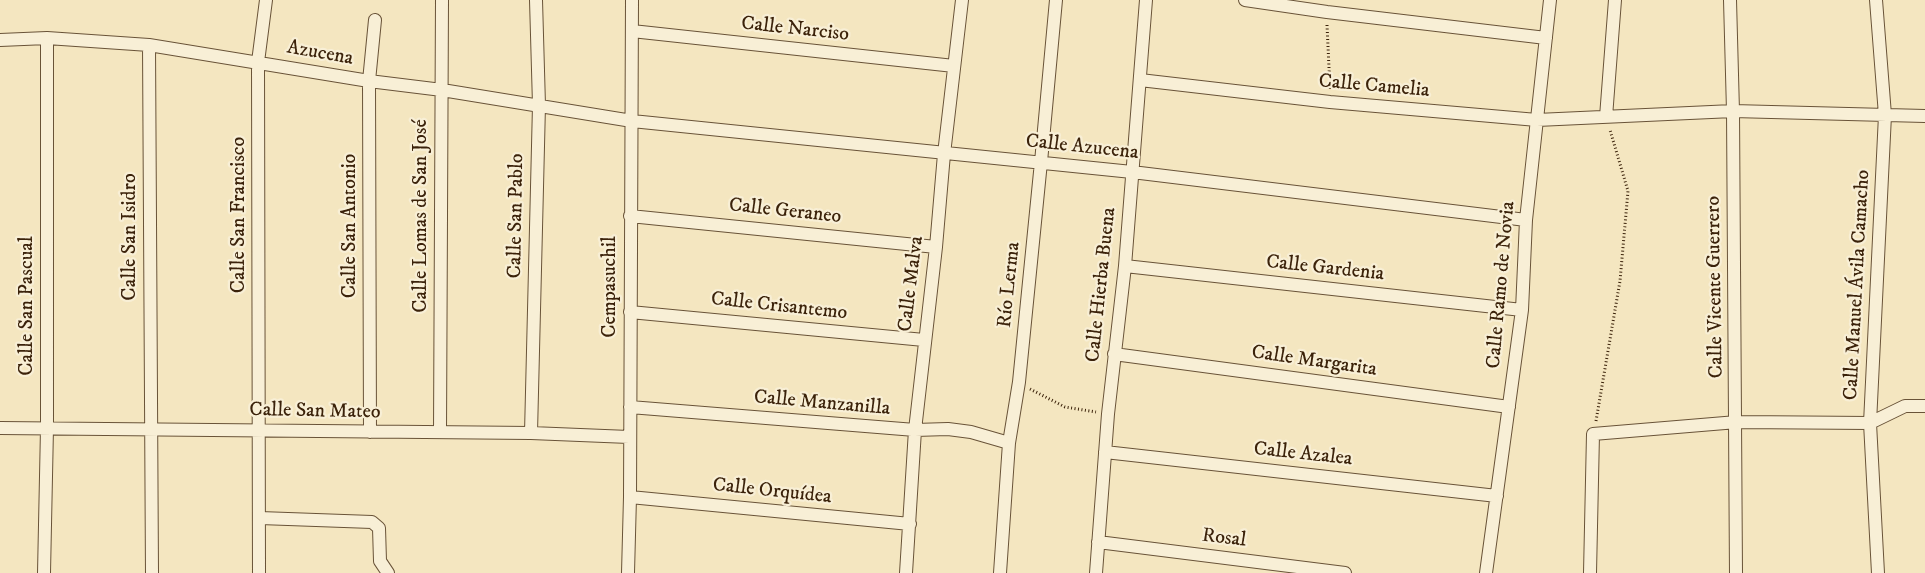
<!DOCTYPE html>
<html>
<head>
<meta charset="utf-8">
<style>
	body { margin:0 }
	canvas { display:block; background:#f4e6c0 }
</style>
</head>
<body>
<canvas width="1925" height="573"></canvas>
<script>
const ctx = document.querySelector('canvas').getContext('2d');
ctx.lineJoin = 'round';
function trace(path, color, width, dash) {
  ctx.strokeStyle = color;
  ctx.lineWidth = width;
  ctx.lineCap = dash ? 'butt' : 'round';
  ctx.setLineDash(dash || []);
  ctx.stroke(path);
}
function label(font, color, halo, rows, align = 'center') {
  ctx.font = font + ' "IM FELL DW Pica",serif';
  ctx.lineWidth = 4.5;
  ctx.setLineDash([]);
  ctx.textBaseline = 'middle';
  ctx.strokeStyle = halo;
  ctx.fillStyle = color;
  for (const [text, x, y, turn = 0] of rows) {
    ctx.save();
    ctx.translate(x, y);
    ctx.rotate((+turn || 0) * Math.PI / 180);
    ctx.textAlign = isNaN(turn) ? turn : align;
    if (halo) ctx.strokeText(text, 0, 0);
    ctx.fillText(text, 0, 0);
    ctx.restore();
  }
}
const path = new Path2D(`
	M1327,25L1330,89
	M1030,389L1065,407L1096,412
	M1596,421L1620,281L1628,191L1610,130`);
const street = new Path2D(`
	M1245,0L1327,12L1546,38
	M1730,0L1733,111L1736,573
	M1876,0L1885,115L1870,423L1878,573
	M632,31L954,66
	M0,40L47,38L149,45L369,81L442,90L632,121L1132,172L1526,220
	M149,45L152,573
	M1140,80L1330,102L1537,120L1733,111L1925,116
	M1606,117L1615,0
	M630,216L936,247
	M1125,266L1522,310
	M630,312L924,340
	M1114,354L1509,407
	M630,407L915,430L948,429L971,432L1009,443
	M0,428L531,433L629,437
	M370,432L369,81L375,20
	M440,432L442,0
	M531,433L539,105L536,0
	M1105,452L1497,496
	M630,497L910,524
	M260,518L372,522L379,528L380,561L388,573
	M1098,542L1345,573
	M44,573L47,428V38
	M259,573L258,62L266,0
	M628,573L630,497L632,0
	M906,573L915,430L936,247L944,154L962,0
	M1000,573L1009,443L1019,382L1041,162L1056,0
	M1096,573L1108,414L1125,266L1146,0
	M1486,573L1522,310L1526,220L1550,0
	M1590,573L1593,434L1737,422L1870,423L1905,406H1925`);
const streetNames = [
	["Calle Narciso",795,30,6],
	["Azucena",320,54,10],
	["Calle Camelia",1374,87,5],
	["Calle Azucena",1082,148,6],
	["Calle Geraneo",785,212,6],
	["Calle San Francisco",240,215,-90],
	["Calle Lomas de San José",422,216,-90],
	["Calle San Pablo",517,216,-89],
	["Calle San Antonio",351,226,-90],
	["Calle San Isidro",131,237,-90],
	["Calle Gardenia",1325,269,6],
	["Calle Malva",912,284,-83],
	["Río Lerma",1010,285,-84],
	["Calle Hierba Buena",1102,285,-84],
	["Calle Ramo de Novia",1502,285,-85],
	["Calle Manuel Ávila Camacho",1858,285,-87],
	["Cempasuchil",611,287,-90],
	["Calle Vicente Guerrero",1716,287,-91],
	["Calle San Pascual",28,306,-90],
	["Calle Crisantemo",779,307,6],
	["Calle Margarita",1314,362,8],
	["Calle Manzanilla",822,404,5],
	["Calle San Mateo",315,412,1],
	["Calle Azalea",1303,455,6],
	["Calle Orquídea",772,492,6],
	["Rosal",1224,539,7]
];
trace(street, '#695338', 14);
trace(path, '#3b220a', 3, [1, 2.5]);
trace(street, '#f8efd6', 12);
label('20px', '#3b220a', '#f8efd6', streetNames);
</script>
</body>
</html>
